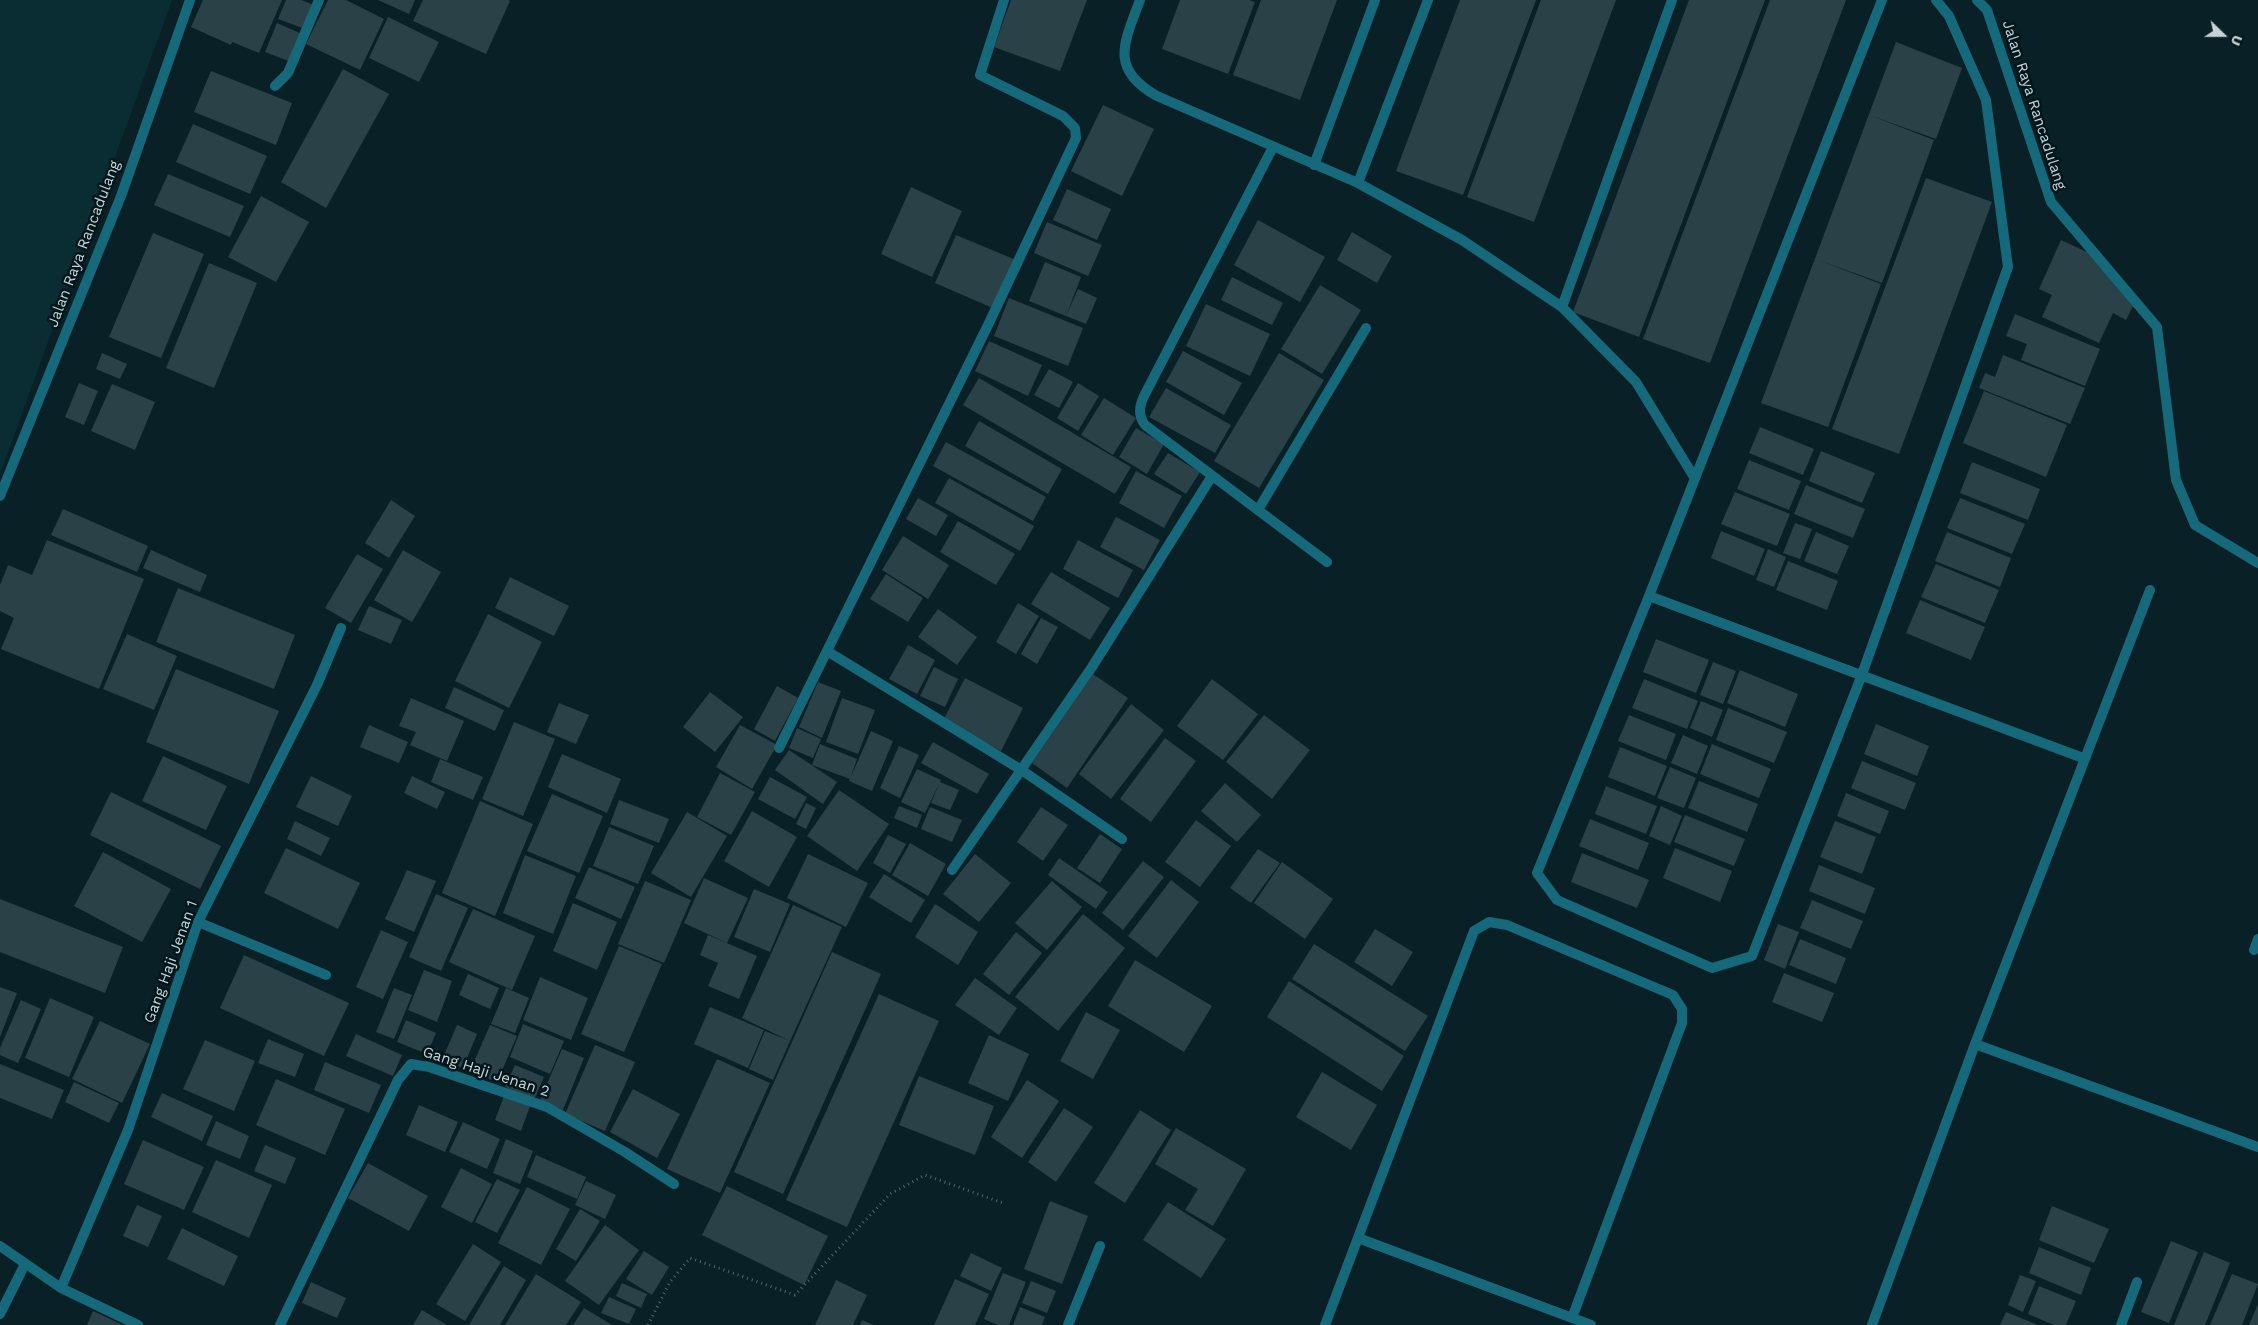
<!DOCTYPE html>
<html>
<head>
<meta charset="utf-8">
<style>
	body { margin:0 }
	#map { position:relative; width:2258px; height:1325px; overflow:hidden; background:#092126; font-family:"Work Sans",sans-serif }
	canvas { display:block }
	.north { position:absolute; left:2198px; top:10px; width:50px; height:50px; -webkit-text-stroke:4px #02171c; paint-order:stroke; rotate:112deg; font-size:14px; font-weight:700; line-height:20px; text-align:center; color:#c6d4d8 }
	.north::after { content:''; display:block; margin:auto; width:18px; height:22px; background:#c6d4d8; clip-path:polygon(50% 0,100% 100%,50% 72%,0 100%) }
</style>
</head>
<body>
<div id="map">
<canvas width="2258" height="1325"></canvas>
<div class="north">U</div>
</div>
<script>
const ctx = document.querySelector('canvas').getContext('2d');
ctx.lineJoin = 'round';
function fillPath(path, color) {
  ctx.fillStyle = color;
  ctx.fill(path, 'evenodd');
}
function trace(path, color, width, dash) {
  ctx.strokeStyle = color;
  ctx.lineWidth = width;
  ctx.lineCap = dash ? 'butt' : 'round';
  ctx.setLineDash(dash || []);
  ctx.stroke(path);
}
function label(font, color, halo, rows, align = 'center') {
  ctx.font = font + ' "Work Sans",sans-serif';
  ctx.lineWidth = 5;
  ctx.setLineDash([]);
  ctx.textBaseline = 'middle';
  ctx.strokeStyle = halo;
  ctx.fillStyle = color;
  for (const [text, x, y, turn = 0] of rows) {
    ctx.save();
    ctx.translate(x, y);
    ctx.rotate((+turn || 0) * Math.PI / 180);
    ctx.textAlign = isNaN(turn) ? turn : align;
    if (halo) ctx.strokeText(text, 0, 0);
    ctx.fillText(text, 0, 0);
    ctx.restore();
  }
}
const built = new Path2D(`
	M0,0H172L0,474Z`);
const building = new Path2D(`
	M203,0H282L259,53L232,42L231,45L191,27Z
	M286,0H301L314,5L305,29L278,19Z
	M328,0H346L384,19L360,70L306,44Z
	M378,0H415L409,14Z
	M423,0H508L510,1L486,54L413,21Z
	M1011,0H1087L1060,71L994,47Z
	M1180,0H1249L1255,2L1228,74L1162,49Z
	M1261,0H1337L1300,100L1233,75Z
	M1460,0H1536L1463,195L1396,171Z
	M1541,0H1616L1534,222L1467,197Z
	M1689,0H1765L1639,337L1573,312Z
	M1770,0H1846L1710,363L1643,339Z
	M388,17L439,42L419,82L369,58Z
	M277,23L302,34L291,62L265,52Z
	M1896,42L1962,68L1936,139L1872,116L1934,140L1882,283L1818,260L1881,284L1828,427L1761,403Z
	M343,69L389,94L326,208L281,182Z
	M211,71L292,103L276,145L194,112Z
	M1103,105L1154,129L1122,196L1071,171Z
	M193,124L267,156L250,194L176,162Z
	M168,174L244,206L230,237L154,205Z
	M1926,178L1992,202L1899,454L1832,429Z
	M911,187L962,211L932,277L881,254Z
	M1067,189L1111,209L1097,240L1053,220Z
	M261,196L309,222L276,282L228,257Z
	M1258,220L1325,257L1300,302L1234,265Z
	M1047,222L1102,245L1088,276L1034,253Z
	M1352,232L1392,256L1377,283L1337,260Z
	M153,233L204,254L161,358L109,337Z
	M956,235L1016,260L995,309L935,283Z
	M2061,240L2091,254L2133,306L2126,320L2113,313L2099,343L2042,317L2052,295L2039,289Z
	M1045,262L1081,277L1066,316L1029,301Z
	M209,263L257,283L214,388L166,368Z
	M1232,277L1283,303L1272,325L1221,300Z
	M1320,285L1361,310L1322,374L1281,349Z
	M1078,289L1097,298L1086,324L1066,316Z
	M1009,298L1083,328L1068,366L994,336Z
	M1206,304L1270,334L1250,376L1186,346Z
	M2015,314L2100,349L2085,386L2021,360L2027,344L2006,336Z
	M989,341L1042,365L1028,396L975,371Z
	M1183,351L1242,383L1224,415L1166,382Z
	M102,353L127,364L120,379L96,369Z
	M1279,353L1324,380L1259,488L1214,461Z
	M2003,355L2085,388L2070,424L1979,388L1985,373L1995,377Z
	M1049,369L1073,382L1059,408L1034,395Z
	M979,378L1131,467L1115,494L963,405Z
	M79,383L98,391L84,425L65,417Z
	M1078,383L1099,396L1078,431L1057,418Z
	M112,384L155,402L135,450L91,431Z
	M1166,388L1231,425L1215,453L1149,417Z
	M1984,391L2067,425L2046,477L1963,443Z
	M1104,398L1136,418L1113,455L1081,435Z
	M979,421L1062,469L1048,494L965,446Z
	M1760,427L1814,449L1803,475L1749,453Z
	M1136,428L1164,444L1147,474L1119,457Z
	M946,442L1046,497L1033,521L933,466Z
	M1821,451L1875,473L1862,503L1809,481Z
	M1168,453L1200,472L1186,494L1154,474Z
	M1749,460L1801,481L1789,510L1737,489Z
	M1972,462L2040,489L2028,520L1960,493Z
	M1136,471L1182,496L1164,528L1119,503Z
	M949,478L1034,526L1020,551L935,503Z
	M1806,485L1865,509L1853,538L1794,514Z
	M1735,492L1790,514L1777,546L1721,524Z
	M918,498L948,515L936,536L906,519Z
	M1960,498L2025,524L2012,554L1947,528Z
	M391,500L415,516L389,558L365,543Z
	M63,509L148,546L137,572L51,535Z
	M1116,517L1160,540L1144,570L1100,547Z
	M958,521L1015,554L996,585L940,552Z
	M1795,523L1812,529L1800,559L1783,553Z
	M1721,531L1765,549L1754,576L1711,558Z
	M1816,532L1849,546L1837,574L1804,561Z
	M1947,532L2011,558L2000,587L1935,561Z
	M903,536L949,565L928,599L882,570Z
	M47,540L144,579L99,689L1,649L14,618L0,611V585L8,565L32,575Z
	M1078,540L1133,570L1118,598L1063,569Z
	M1768,549L1786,557L1774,587L1756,580Z
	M151,550L207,575L200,592L143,568Z
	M403,550L441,572L412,622L374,600Z
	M357,554L383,569L351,623L325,608Z
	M1788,561L1838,581L1827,610L1776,590Z
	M1936,564L1999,590L1985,623L1921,597Z
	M1051,572L1110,608L1090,640L1031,604Z
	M886,574L923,598L908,622L870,599Z
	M510,577L569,606L554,636L495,608Z
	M178,588L295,635L274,689L156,642Z
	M1920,600L1985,627L1971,660L1906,633Z
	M1018,603L1039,616L1016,654L996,642Z
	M369,606L402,620L391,644L358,630Z
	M938,609L977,637L957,665L918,637Z
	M488,614L542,642L509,708L455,681Z
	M1041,618L1058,627L1037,664L1021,654Z
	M127,634L177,656L154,710L103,689Z
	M1656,639L1709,660L1696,693L1643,672Z
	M908,645L935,660L917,694L889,679Z
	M1713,662L1736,671L1723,704L1700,695Z
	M934,667L958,679L945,707L920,696Z
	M176,669L279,711L249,784L146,742Z
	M1740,670L1798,694L1785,727L1727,703Z
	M1093,674L1128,698L1067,788L1032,763Z
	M965,678L1023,708L1001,751L943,721Z
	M1212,679L1258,714L1223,760L1177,726Z
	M1644,679L1698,701L1687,729L1632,708Z
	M818,682L841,691L822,738L799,727Z
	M777,686L798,698L775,741L754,729Z
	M454,687L504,710L495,731L445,708Z
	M710,692L743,717L715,752L683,727Z
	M411,698L464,721L447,761L410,745L416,732L399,726Z
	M842,698L875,710L858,754L826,742Z
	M1701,701L1723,710L1712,737L1690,728Z
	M559,703L589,715L576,744L547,732Z
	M1131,704L1164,730L1111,799L1079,774Z
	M1728,708L1787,732L1774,763L1716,740Z
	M1264,715L1310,750L1272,799L1226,762Z
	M1629,715L1676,734L1666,760L1618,741Z
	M514,722L555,739L523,816L482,799Z
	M1876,724L1929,746L1917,776L1864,754Z
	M369,725L408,742L399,763L360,747Z
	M740,725L777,745L752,789L716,767Z
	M797,728L821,739L813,758L789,748Z
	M871,731L893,741L872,791L849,781Z
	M1683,735L1708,746L1697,774L1671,763Z
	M1165,738L1196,761L1151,822L1120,799Z
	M933,742L989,774L977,794L921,763Z
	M820,744L857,759L850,779L812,765Z
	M1712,744L1771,769L1759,798L1700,774Z
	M899,746L919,755L900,798L880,788Z
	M1620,747L1667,766L1655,796L1608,777Z
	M789,750L837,782L823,804L775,770Z
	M562,754L621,779L607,813L548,787Z
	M163,756L227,786L206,830L142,801Z
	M440,759L483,777L473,800L431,782Z
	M1862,761L1916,783L1905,810L1851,788Z
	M1670,767L1696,778L1684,808L1657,798Z
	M917,769L941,780L925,813L901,802Z
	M720,773L755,792L731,835L697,817Z
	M311,776L352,796L338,826L296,807Z
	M412,776L445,792L437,809L404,793Z
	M770,777L807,797L795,819L758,799Z
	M1699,781L1758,804L1747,832L1688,808Z
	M940,782L959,790L950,810L931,803Z
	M1225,783L1261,815L1237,842L1201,811Z
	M1606,786L1657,806L1646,834L1595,814Z
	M839,790L889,824L857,871L807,836Z
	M111,792L221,846L200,889L90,835Z
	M1846,793L1889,811L1880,834L1837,816Z
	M552,794L603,816L579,873L527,851Z
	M619,800L669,819L659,843L610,824Z
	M480,801L533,824L495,916L442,893Z
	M806,803L816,808L806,829L796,824Z
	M899,806L922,815L917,828L894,818Z
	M1661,806L1682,816L1670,845L1649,836Z
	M930,807L962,820L952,842L921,829Z
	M1041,807L1068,825L1043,861L1017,842Z
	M752,811L797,837L769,887L724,861Z
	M687,812L727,836L691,897L651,873Z
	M1685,815L1745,839L1734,866L1674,842Z
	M1590,819L1649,843L1638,870L1579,846Z
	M1196,820L1231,846L1200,887L1165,862Z
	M295,821L330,838L321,856L287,839Z
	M1835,821L1876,837L1862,874L1820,857Z
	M609,827L654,846L638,884L593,866Z
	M1100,834L1122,849L1100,883L1077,868Z
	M888,835L906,844L890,873L873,863Z
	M910,843L946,864L928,896L892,875Z
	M286,848L360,883L338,929L264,893Z
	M1675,848L1732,871L1720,902L1663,878Z
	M1258,849L1280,863L1251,903L1230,888Z
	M103,852L171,889L142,942L74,906Z
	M1582,853L1649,880L1637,908L1571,882Z
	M808,854L868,883L846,927L787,898Z
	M975,854L1011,883L979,922L943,894Z
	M525,855L576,876L553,934L503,913Z
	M1059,858L1108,892L1096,909L1048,875Z
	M1143,861L1164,877L1123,930L1102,913Z
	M1282,862L1333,899L1305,939L1254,903Z
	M1819,865L1875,888L1865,914L1809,891Z
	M589,867L635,887L621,919L575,898Z
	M407,870L436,881L414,932L385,919Z
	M884,874L925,900L911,923L869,897Z
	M704,878L748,898L727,943L684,923Z
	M1171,880L1199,902L1157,958L1128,936Z
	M645,881L691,900L664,963L618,944Z
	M1052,881L1082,907L1047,950L1015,923Z
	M754,889L790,904L770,952L734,937Z
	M436,894L468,908L441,971L409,957Z
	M0,899L123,947L105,993L0,952Z
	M1812,900L1863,921L1851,949L1800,928Z
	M573,903L617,922L597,970L553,951Z
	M935,904L978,932L958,965L915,937Z
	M793,905L842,927L790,1041L742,1018Z
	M473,909L535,936L512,990L449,962Z
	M1083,914L1125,948L1058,1031L1015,997Z
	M1778,924L1799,932L1785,969L1764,960Z
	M1375,929L1413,952L1392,986L1354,962Z
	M381,930L408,942L383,999L356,987Z
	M1016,932L1042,953L1009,995L983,974Z
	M708,935L757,956L739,999L708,986L718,963L700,955Z
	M1800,939L1846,958L1836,984L1789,965Z
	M1314,944L1428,1016L1405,1051L1292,979Z
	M619,946L662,964L624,1052L581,1034Z
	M832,952L881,974L783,1194L734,1172Z
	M244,955L349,1003L324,1056L220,1008Z
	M1135,960L1212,1006L1184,1052L1108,1006Z
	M424,970L452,981L437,1022L408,1010Z
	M1784,973L1834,993L1822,1022L1772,1002Z
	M468,974L499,988L490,1009L459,995Z
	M540,977L588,998L571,1040L523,1020Z
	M975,978L1017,1008L999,1035L955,1005Z
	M1289,981L1404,1056L1382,1091L1267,1017Z
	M0,987L17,993L0,1037Z
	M394,988L412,995L394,1039L376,1032Z
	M506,988L529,998L515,1033L491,1024Z
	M879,994L939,1021L847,1227L786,1200Z
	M50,998L94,1017L69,1077L25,1058Z
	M21,1000L41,1009L18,1063L0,1055V1048Z
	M710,1007L764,1030L748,1068L694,1044Z
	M1086,1012L1120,1030L1093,1079L1060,1061Z
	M406,1020L436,1033L427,1054L397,1042Z
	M100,1021L150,1044L122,1103L72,1079Z
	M523,1024L564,1041L550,1074L510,1057Z
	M457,1025L477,1034L463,1068L442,1060Z
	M490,1025L517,1036L497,1082L470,1071Z
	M765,1031L790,1041L773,1080L749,1069Z
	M356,1034L402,1055L393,1076L346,1056Z
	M989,1035L1029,1054L1008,1101L968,1083Z
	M268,1039L304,1054L295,1077L258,1063Z
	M205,1040L255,1061L234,1111L183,1089Z
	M595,1045L635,1062L605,1131L565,1114Z
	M562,1049L584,1058L563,1110L540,1100Z
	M717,1059L770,1083L720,1193L667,1169Z
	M325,1062L381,1085L369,1113L314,1090Z
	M0,1064L64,1090L52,1119L0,1098Z
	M515,1065L544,1077L534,1100L505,1087Z
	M1322,1072L1377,1105L1351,1150L1296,1117Z
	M919,1076L994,1106L975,1155L899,1125Z
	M276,1079L345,1109L325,1155L256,1125Z
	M1027,1080L1059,1101L1022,1158L991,1137Z
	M74,1082L119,1103L109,1123L65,1102Z
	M633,1089L680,1114L657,1158L610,1132Z
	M162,1093L213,1116L202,1141L151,1117Z
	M504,1096L530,1106L521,1131L495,1120Z
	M419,1105L458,1122L445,1152L406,1135Z
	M1064,1108L1093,1127L1056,1182L1028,1162Z
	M1140,1110L1171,1130L1125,1203L1094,1183Z
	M216,1121L249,1136L240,1159L206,1145Z
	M463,1122L500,1139L487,1169L449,1152Z
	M1176,1128L1246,1169L1213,1226L1185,1210L1198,1189L1155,1164Z
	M506,1139L533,1151L520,1184L493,1173Z
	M143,1140L204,1167L184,1210L124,1184Z
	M265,1145L296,1158L285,1184L254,1171Z
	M536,1155L586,1177L577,1199L527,1177Z
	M216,1160L272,1185L249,1238L192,1212Z
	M368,1163L428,1196L409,1231L348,1198Z
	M461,1168L492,1184L472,1223L441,1207Z
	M497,1179L520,1190L497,1233L475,1222Z
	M586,1181L616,1195L605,1219L575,1205Z
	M727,1186L828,1236L804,1285L702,1235Z
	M527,1187L570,1209L541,1265L498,1243Z
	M1050,1201L1088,1216L1062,1284L1024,1269Z
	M1168,1202L1226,1239L1201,1278L1143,1240Z
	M137,1205L162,1216L148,1247L123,1236Z
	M2052,1206L2109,1229L2094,1263L2039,1240Z
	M580,1209L600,1221L576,1261L556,1249Z
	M605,1225L639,1250L599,1305L565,1281Z
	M182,1228L238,1256L224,1286L167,1259Z
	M2171,1241L2198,1252L2169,1323L2141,1312Z
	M473,1244L501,1262L465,1321L436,1304Z
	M2039,1247L2091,1268L2081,1295L2029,1273Z
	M644,1251L669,1267L652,1295L626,1279Z
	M2204,1252L2230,1263L2205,1325H2174Z
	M971,1253L1002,1268L991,1291L960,1276Z
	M504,1266L526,1280L500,1325H469Z
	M1003,1273L1026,1282L1009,1325H998L984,1319Z
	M536,1274L581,1302L566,1325H505Z
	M2232,1274L2258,1284L2242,1325H2210Z
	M2020,1275L2036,1281L2023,1312L2008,1305Z
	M955,1279L989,1294L975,1325H934Z
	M836,1280L867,1295L853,1325H815Z
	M1031,1281L1056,1291L1047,1313L1022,1303Z
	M311,1282L346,1298L337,1318L302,1303Z
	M622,1283L647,1294L641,1308L616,1296Z
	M2039,1286L2076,1301L2066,1325H2054L2028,1314Z
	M609,1297L636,1309L629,1324L601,1313Z
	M2258,1304V1325H2249Z
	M1020,1307L1045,1317L1042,1325H1013Z
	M584,1308L612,1325H573Z
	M422,1310L447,1325H413Z
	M93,1311L123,1325H87Z
	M2006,1312L2038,1325H2000Z
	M862,1320L874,1325H860Z`);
const path = new Path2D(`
	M648,1325L670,1282L690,1258L795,1295L890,1194L925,1175L1003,1203`);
const minor = new Path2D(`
	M1140,0C1124,43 1109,69 1157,96L1358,183L1462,240L1562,307L1636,382L1694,477
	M1882,0L1649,596L1537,873L1557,900L1712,968L1752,956L1861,677L2008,267L1986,100L1949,16L1936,0
	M1977,0L1987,10L2051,202L2157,327L2176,480L2195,525L2258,563
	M275,86L288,73L319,0
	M1273,147L1144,396C1139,407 1138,415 1145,425L1327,562
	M1314,165L1375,0
	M1358,183L1428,0
	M1562,307L1672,0
	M0,496L121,196L190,0
	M1258,510L1366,328
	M1649,596L2083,758
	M827,651L1023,771L1122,839
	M779,748L989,323L1076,138L1075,128L1063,116L980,75L1004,0
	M952,870L1092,667L1212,476
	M198,922L326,975
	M2254,950L2258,939
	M1975,1044L2258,1147
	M1358,1238L1591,1325
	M61,1288L128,1130L198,922L317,685L341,628
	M0,1314L25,1264
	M280,1325L398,1080L411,1064L429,1067L547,1107L625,1152L674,1184
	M1068,1325L1100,1246
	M1325,1325L1474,931L1489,922L1507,925L1673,995L1682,1009V1023L1572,1318
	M1872,1325L1975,1044L2150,590
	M2121,1325L2137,1282`);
const tertiary = new Path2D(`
	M0,1246L61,1288L138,1325`);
const streetNames = [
	["Jalan Raya Rancadulang",2034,105,72],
	["Jalan Raya Rancadulang",84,244,-69],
	["Gang Haji Jenan 1",171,962,-70],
	["Gang Haji Jenan 2",486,1072,18]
];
fillPath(built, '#0a2d34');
fillPath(building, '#294147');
trace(path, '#53676b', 3, [1, 4]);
trace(minor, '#16697a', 10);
trace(tertiary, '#16697a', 10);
label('15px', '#c6d4d8', '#02171c', streetNames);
</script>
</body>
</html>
